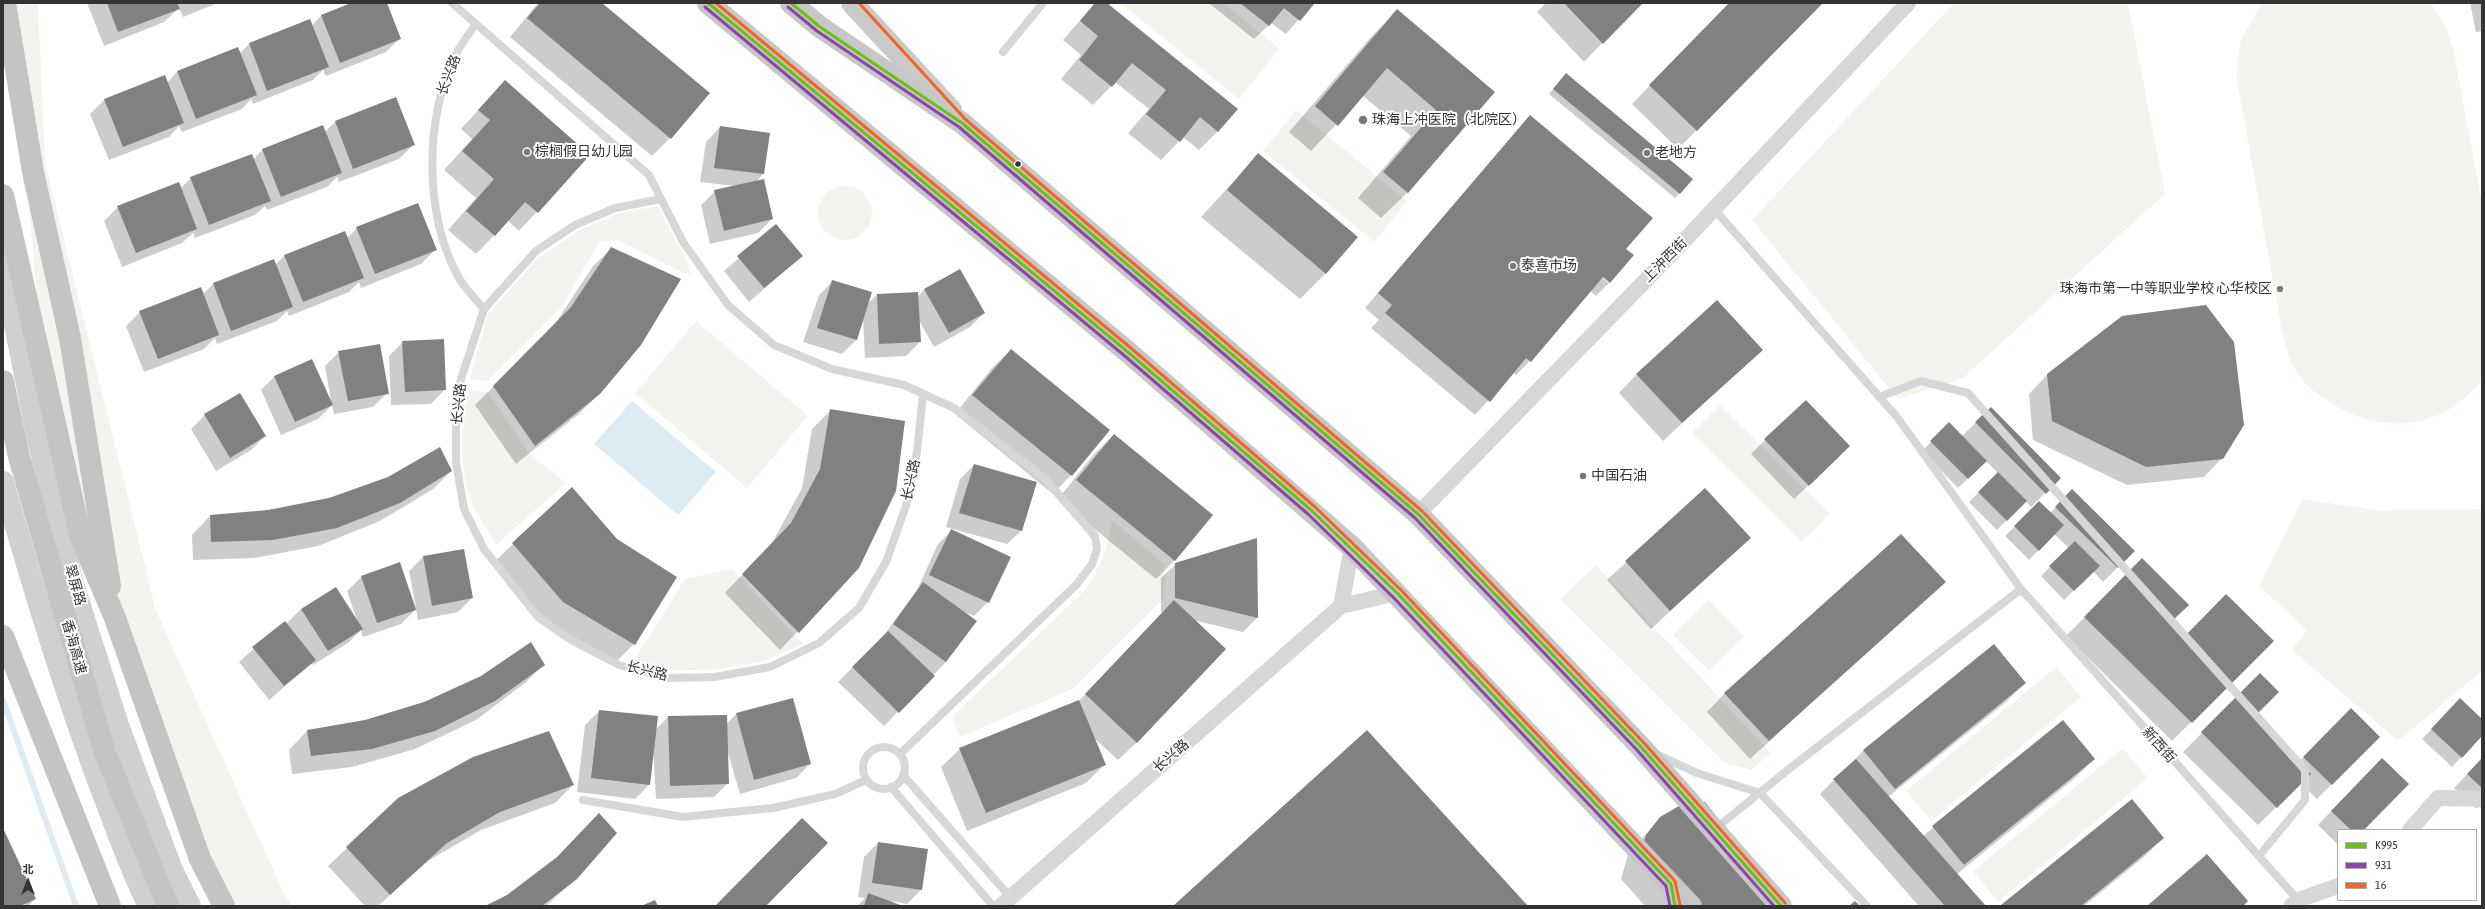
<!DOCTYPE html>
<html>
<head>
<meta charset="utf-8">
<style>
	body { margin:0 }
	#map { position:relative; width:2485px; height:909px; overflow:hidden; background:#fff; font-family:"Asap Condensed","Noto Sans SC",sans-serif }
	canvas { display:block }
	.frame { position:absolute; inset:0; border:4px solid #333; pointer-events:none }
	.legend { position:absolute; left:2337px; top:829px; width:140px; height:72px; box-sizing:border-box; background:#fff; border:1px solid #adadad; margin:0; padding:5px 7px; list-style:none; font-size:12px; color:#333 }
	.legend li { display:flex; align-items:center; gap:8px; height:20px }
	.legend b { width:20px; border:1px solid #adadad }
	.north { position:absolute; left:8px; top:861px; width:40px; height:40px; -webkit-text-stroke:3px #fff; paint-order:stroke; rotate:0deg; font-size:11px; font-weight:700; line-height:16px; text-align:center; color:#333 }
	.north::after { content:''; display:block; margin:auto; width:14px; height:18px; background:#333; clip-path:polygon(50% 0,100% 100%,50% 72%,0 100%) }
</style>
</head>
<body>
<div id="map">
<canvas width="2485" height="909"></canvas>
<div class="frame"></div>
<ul class="legend">
<li><b style="height:5px;background:#68c20f"></b>K995</li>
<li><b style="height:5px;background:#8e44ad"></b>931</li>
<li><b style="height:5px;background:#f26522"></b>16</li>
</ul>
<div class="north">北</div>
</div>
<script>
const ctx = document.querySelector('canvas').getContext('2d');
ctx.lineJoin = 'round';
function fillPath(path, color) {
  ctx.fillStyle = color;
  ctx.fill(path, 'evenodd');
}
function trace(path, color, width, dash) {
  ctx.strokeStyle = color;
  ctx.lineWidth = width;
  ctx.lineCap = dash ? 'butt' : 'round';
  ctx.setLineDash(dash || []);
  ctx.stroke(path);
}
function label(font, color, halo, rows, align = 'center') {
  ctx.font = font + ' "Asap Condensed","Noto Sans SC",sans-serif';
  ctx.lineWidth = 4;
  ctx.setLineDash([]);
  ctx.textBaseline = 'middle';
  ctx.strokeStyle = halo;
  ctx.fillStyle = color;
  for (const [text, x, y, turn = 0] of rows) {
    ctx.save();
    ctx.translate(x, y);
    ctx.rotate((+turn || 0) * Math.PI / 180);
    ctx.textAlign = isNaN(turn) ? turn : align;
    if (halo) ctx.strokeText(text, 0, 0);
    ctx.fillText(text, 0, 0);
    ctx.restore();
  }
}
const green = new Path2D(`
	M11,3H38L45,162L156,611L284,894L292,906H219L100,592L41,340Z
	M1120,3H1223L1279,48L1239,99Z
	M1954,3H2128L2165,194L1963,378L1898,399L1752,220Z
	M2262,3H2431L2444,24L2453,48L2482,204V379C2446,429 2383,436 2333,404C2321,397 2308,388 2300,377C2290,364 2286,347 2282,331L2236,74L2241,40Z
	M1296,110L1407,201L1374,242L1263,151Z
	M818 213a27 27 0 1 1 54 0a27 27 0 1 1-54 0Z
	M657,206L685,257L692,277L616,239L599,243L560,309L487,381L470,379L488,314L537,259L578,231L620,213Z
	M696,321L808,416L747,488L635,393Z
	M469,390L488,392L529,453L566,483L496,545C489,532 479,519 473,505C458,470 461,425 469,390Z
	M1720,405L1830,514L1802,542L1692,433Z
	M2303,499L2373,510L2482,509V671L2398,741L2292,650L2307,630L2259,586Z
	M1112,520L1165,565L1164,598L1073,689L959,737L953,716L1088,587L1105,553Z
	M1596,565L1771,753L1751,770L1725,763L1560,599Z
	M732,569L803,644L761,662L717,669L667,671L633,662L685,579Z
	M1709,600L1744,637L1709,671L1673,635Z
	M2056,667L2081,697L1931,821L1906,791Z
	M2123,748L2148,778L1998,902L1973,871Z`);
const water = new Path2D(`
	M632,401L716,472L678,515L594,444Z`);
const shadow = new Path2D(`
	M87,3H218L183,17L179,8L164,22L104,46Z
	M354,3H386L400,38L386,52L326,76L323,70L313,80L253,104L251,99L242,109L182,132L179,126L169,137L109,160L90,114L104,100L164,77L167,83L177,72L238,49L240,53L249,44L309,20L311,26L321,16Z
	M538,3H601L670,138L652,156L510,37Z
	M1095,3H1105L1218,131L1199,150L1183,137L1161,160L1128,133L1149,109L1115,82L1093,105L1061,79L1081,55L1063,40Z
	M1313,3L1286,34L1271,23L1254,39L1210,4Z
	M1546,3H1641L1584,62L1537,12Z
	M1730,3H1821L1678,149L1632,104Z
	M2470,3H2482V31L2476,32Z
	M1397,11L1493,92L1408,192L1381,218L1358,198L1411,136L1363,96L1311,151L1289,132L1371,37Z
	M1561,79L1692,179L1675,198L1549,94Z
	M505,81L589,155L519,231L508,221L476,254L448,230L476,198L444,170L472,139L461,129Z
	M395,99L413,145L399,159L339,182L337,177L327,187L267,210L265,206L255,215L195,238L193,233L182,243L122,267L104,221L118,207L180,189L191,178L253,160L262,150L323,127L325,132L335,122Z
	M1530,116L1600,273L1599,275L1609,283L1596,296L1590,291L1530,361L1516,375L1513,373L1475,415L1371,328L1379,320L1365,308Z
	M720,127L769,134L763,174L756,182L772,219L758,233L710,244L701,205L715,191L735,186L700,182L706,142Z
	M1258,155L1326,273L1300,299L1201,217Z
	M776,226L802,256L749,302L724,271Z
	M357,228L435,250L421,264L361,288L359,282L349,292L289,316L287,311L277,321L217,344L215,338L204,349L144,372L126,326L140,312L202,295L213,284L273,260L275,265L284,256L347,238Z
	M612,248L599,394L580,413L516,464L475,405L553,327L593,266Z
	M960,270L984,313L970,327L934,347L918,319L920,342L906,356L865,358L863,318L856,340L842,354L803,342L819,295L833,281L867,304L877,295L917,293V297L924,290Z
	M403,342L445,389L431,404L391,405L389,356Z
	M1011,350L1071,475L1053,494L955,414L992,368Z
	M1761,350L1663,441L1619,393L1637,374Z
	M339,352L387,393L373,407L334,414L332,405L318,419L281,435L261,390L275,376L331,401L325,366Z
	M2047,375L2222,458L2204,477L2127,485L2033,440L2029,394Z
	M1991,408L2060,478L2031,507L2026,501L1997,530L1969,502L1998,473L1986,461L1958,488L1922,451L1949,424L1962,436Z
	M831,410L858,568L780,650L725,593L772,543L802,488L812,429Z
	M205,415L265,436L251,450L216,471L191,429Z
	M1114,435L1212,515L1174,561L1156,579L1058,499L1095,453Z
	M1765,440L1835,460L1794,499L1751,454Z
	M974,465L1022,530L1007,544L946,527L960,479Z
	M451,471L433,489L380,521L318,546L254,558L193,560L192,535L210,516L269,511Z
	M572,489L634,644L615,663L545,620L494,562Z
	M1705,490L1749,538L1651,629L1607,580Z
	M2072,491L2134,551L2103,582L2093,571L2064,600L2041,576L2069,548L2054,534L2029,560L2005,536L2039,502L2050,513Z
	M952,530L988,602L974,616L964,612L946,662L884,726L838,682L881,639L917,590L938,544Z
	M1256,539L1257,618L1243,632L1193,620L1137,742L1118,760L1093,737L1104,765L1086,783L967,831L941,767L960,749L1079,701L1163,612H1161V578L1176,564Z
	M463,550L472,598L458,612L418,620L416,609L401,624L363,637L361,630L348,643L313,665L312,663L269,700L239,662L284,622L286,624L301,609L357,620L347,591L361,577L400,564L416,608L409,571L423,557Z
	M2142,560L2169,623L2184,638L2272,641L2172,741L2066,636Z
	M1944,582L1750,759L1707,712L1725,693Z
	M1994,645L2024,683L2006,702L1888,797L1923,836L2063,721L2094,759L2075,778L1957,874L1985,906H1919L1820,794L1863,751Z
	M543,665L525,683L476,720L415,749L352,767L292,774L289,750L307,731L365,721Z
	M2260,674L2253,717L2299,762L2351,710L2379,737L2317,799L2301,783L2258,825L2183,752Z
	M2460,700L2482,720V735L2452,767L2422,739Z
	M599,711L655,730L668,717L726,724L736,714L810,764L796,778L740,794L727,749L728,783L714,797L656,799L653,746L649,785L635,799L577,792L585,725Z
	M2482,759V807L2475,808L2454,788Z
	M2368,773L2363,830H2338V845L2318,825Z
	M573,785L555,803L481,830L428,861L378,906H365L328,866L399,799Z
	M2132,801L2163,838L2144,857L2084,906H2002Z
	M1660,818L1786,906H1645L1621,879L1628,855Z
	M3,831L35,899L28,906H3Z
	M878,843L921,890L907,904L891,901L900,906H857L865,898L858,897L864,857Z
	M576,878L546,906H488Z`);
const stream = new Path2D(`
	M3,700L76,906`);
const building = new Path2D(`
	M107,3H177L180,9L118,32Z
	M351,3H387L401,39L340,63L321,15Z
	M540,3H602L710,93L671,139L527,18Z
	M1095,3H1107L1238,109L1218,132L1200,117L1180,142L1146,114L1166,90L1132,63L1112,87L1079,60L1098,36L1080,21Z
	M1240,3H1315L1300,21L1284,8L1269,26Z
	M1564,3H1643L1603,44Z
	M1729,3H1823L1697,131L1649,85Z
	M1397,9L1495,92L1408,193L1383,172L1436,110L1387,68L1338,126L1315,106Z
	M310,19L329,67L267,91L249,43Z
	M238,47L257,95L196,119L177,71Z
	M1566,73L1693,179L1680,194L1553,89Z
	M165,75L184,123L123,147L104,99Z
	M505,80L590,155L538,213L525,202L495,236L466,211L494,179L462,151L490,120L478,110Z
	M396,97L415,145L353,169L335,121Z
	M1530,115L1653,218L1626,249L1634,255L1610,283L1603,277L1531,362L1526,358L1490,402L1385,313L1392,305L1378,293Z
	M323,125L342,173L281,197L262,149Z
	M720,126L770,133L764,174L714,168Z
	M1258,153L1358,237L1326,274L1227,190Z
	M252,154L271,201L209,225L190,177Z
	M764,179L773,219L724,231L714,190Z
	M179,182L197,229L136,253L117,206Z
	M418,203L437,250L375,274L356,227Z
	M776,224L803,256L764,288L737,256Z
	M345,231L364,278L303,302L284,255Z
	M611,247L681,279L641,345L600,394L535,446L493,386L571,307Z
	M274,259L293,307L231,331L213,283Z
	M960,269L985,313L949,333L924,289Z
	M832,280L872,292L857,340L817,328Z
	M201,287L219,335L158,359L139,311Z
	M918,292L921,342L879,344L877,294Z
	M1717,300L1763,350L1682,423L1636,374Z
	M2206,305L2234,342L2244,425L2223,459L2146,467L2052,421L2047,374L2122,316Z
	M444,339L446,390L405,392L402,341Z
	M380,344L389,394L348,401L338,351Z
	M1011,349L1110,430L1072,476L972,395Z
	M312,359L333,405L295,422L274,376Z
	M240,393L266,436L230,458L204,414Z
	M1806,400L1850,446L1809,486L1764,439Z
	M1991,407L2061,478L2046,494L1975,422Z
	M830,409L905,421L896,491L859,568L799,633L742,574L791,523L820,469Z
	M1949,422L1987,461L1968,479L1930,441Z
	M1114,434L1213,515L1175,561L1076,480Z
	M440,447L452,471L400,503L337,528L273,540L211,542L210,515L268,510L329,498L388,477Z
	M974,464L1037,482L1022,531L959,513Z
	M1998,472L2027,501L2007,521L1978,492Z
	M572,487L617,539L677,577L635,645L563,602L512,543Z
	M1705,488L1751,538L1670,611L1625,561Z
	M2072,489L2135,551L2118,568L2055,507Z
	M2039,501L2064,525L2039,551L2014,526Z
	M951,529L1011,557L989,603L929,575Z
	M1901,534L1946,582L1769,741L1724,693Z
	M1257,538L1258,618L1175,598V563Z
	M2075,541L2100,566L2074,591L2049,566Z
	M464,549L473,598L432,606L423,556Z
	M2142,558L2189,605L2170,623L2184,637L2226,594L2274,641L2192,723L2084,617Z
	M400,562L416,610L377,623L361,576Z
	M923,582L977,621L946,662L893,624Z
	M336,587L363,629L328,651L301,609Z
	M1174,600L1226,649L1137,743L1085,694Z
	M285,621L316,660L284,686L252,647Z
	M888,631L935,676L899,713L852,667Z
	M531,642L545,665L495,701L435,731L372,749L311,756L307,730L365,720L424,702L481,676Z
	M1994,644L2026,683L1895,789L1863,750Z
	M2260,673L2279,692L2254,717L2311,774L2277,808L2201,732Z
	M793,698L811,764L754,780L736,713Z
	M2460,698L2482,719V736L2462,758L2431,729Z
	M1079,700L1106,765L986,813L959,748Z
	M2351,708L2380,737L2332,785L2303,757Z
	M599,710L658,716L650,785L591,778Z
	M727,715L729,784L670,786L668,716Z
	M2063,720L2095,759L1964,865L1932,826Z
	M1367,730L1528,906H1173Z
	M549,731L574,785L500,812L447,843L390,895L346,847L398,798L473,757Z
	M2382,758L2409,784L2364,830H2351L2331,811Z
	M2482,758V788L2467,774Z
	M1856,759L1986,906H1945L1833,779Z
	M2132,799L2164,838L2081,906L2001,905Z
	M1705,802L1788,906H1679L1639,860L1646,835L1660,817L1679,806Z
	M599,813L617,833L577,879L542,906H485L507,895L557,857Z
	M802,818L828,843L766,906H715Z
	M3,828L36,899L20,906H3Z
	M878,842L928,849L922,890L872,883Z
	M2207,854L2248,901L2243,906H2147Z
	M868,893L903,906H864Z
	M655,900L658,906H641Z
	M1855,901L1860,906H1849Z`);
const service = new Path2D(`
	M452,3L649,175L683,242L728,305L774,345L832,369L904,385L954,408L1044,478L1095,536L1097,549L1092,564L1077,584L900,754
	M476,24C469,34 461,44 456,54C424,117 424,216 459,278C465,289 476,299 484,309
	M1003,52L1043,3
	M661,199L615,208L575,225L536,251L484,309L461,379L456,420V462L464,509L484,549L538,617L571,640L619,665L668,678L715,677L770,667L819,643L859,608L886,562L906,506L917,452L923,394
	M1714,209L1897,417L2021,589L1789,769L1715,829
	M1879,397L1921,381L1968,393L2305,770V800L2259,856
	M2021,589L2298,900
	M863 768a21 21 0 1 1 42 0a21 21 0 1 1-42 0Z
	M1658,755L1697,773L1760,793L1867,906
	M903,775L1011,898
	M891,787L993,906
	M583,800L683,817L773,808L835,794L866,780`);
const minor = new Path2D(`
	M1418,514L1681,244L1908,3
	M1341,606L1352,547
	M2410,830L2438,798L2482,799
	M1001,906L1341,606L1397,593
	M2291,906L2298,900L2338,886`);
const secondary = new Path2D(`
	M3,252L5,275L37,435L73,584L118,725L172,870L190,906
	M3,482C33,586 64,690 102,791C117,830 130,869 149,906`);
const primary = new Path2D(`
	M852,3L951,110`);
const trunk = new Path2D(`
	M708,3L1129,353L1352,547L1691,906
	M791,3L820,27L962,123L1418,514L1641,747L1781,906`);
const motorway = new Path2D(`
	M5,3L33,172L70,338L110,586
	M3,195L81,538L115,618L200,859L224,906
	M3,381L19,457L105,753L168,906
	M3,636L110,906`);
const bus1 = new Path2D(`
	M708,3L1129,353L1311,510L1397,593L1671,884L1675,906
	M791,3L820,27L962,123L1418,514L1641,747L1781,906`);
const bus2 = new Path2D(`
	M705,7L1126,357L1308,514L1393,597L1666,886L1670,906
	M788,7L817,31L959,127L1415,518L1637,750L1774,906`);
const bus3 = new Path2D(`
	M716,3L1132,349L1314,506L1401,590L1675,881L1680,905
	M859,3L965,119L1422,511L1645,744L1785,903`);
const markers = [
	[1363,120,5,"#7a7a7a"],
	[527,152,4,"#7a7a7a"],
	[1647,153,4,"#7a7a7a"],
	[1018,164,3.5,"#333"],
	[1513,266,4,"#7a7a7a"],
	[2280,289,4,"#7a7a7a"],
	[1583,476,4,"#7a7a7a"]
];
const streetNames = [
	["长兴路",449,75,-69],
	["上沖西街",1665,260,-45],
	["长兴路",459,404,-84],
	["长兴路",911,480,-78],
	["翠屏路",75,585,74],
	["香海高速",74,647,74],
	["长兴路",647,671,14],
	["新西街",2159,745,48],
	["长兴路",1171,756,-41]
];
const poiNames = [
	["珠海上冲医院（北院区）",1372,120],
	["棕榈假日幼儿园",535,152],
	["老地方",1655,153],
	["泰喜市场",1521,266],
	["珠海市第一中等职业学校 心华校区",2272,289,"right"],
	["中国石油",1591,476]
];
fillPath(green, '#f1f5ed');
fillPath(water, '#ddebf3');
fillPath(shadow, '#0003');
trace(stream, '#ddebf3', 6);
fillPath(building, '#818181');
trace(service, '#d7d7d7', 8);
trace(minor, '#d7d7d7', 16);
trace(secondary, '#d0d0d0', 22);
trace(primary, '#cacaca', 22);
trace(trunk, '#c7c7c7', 22);
trace(motorway, '#c4c4c4', 22);
trace(bus1, '#68c20f', 3);
trace(bus2, '#8e44ad', 3);
trace(bus3, '#f26522', 3);
for (const [x, y, r, color] of markers) {
  const dot = new Path2D();
  dot.arc(x, y, r, 0, 2 * Math.PI);
  ctx.fillStyle = color;
  ctx.fill(dot);
  trace(dot, '#fff', 1.5);
}
label('14px', '#333', '#fff', streetNames);
label('14px', '#333', '#fff', poiNames, 'left');
</script>
</body>
</html>
